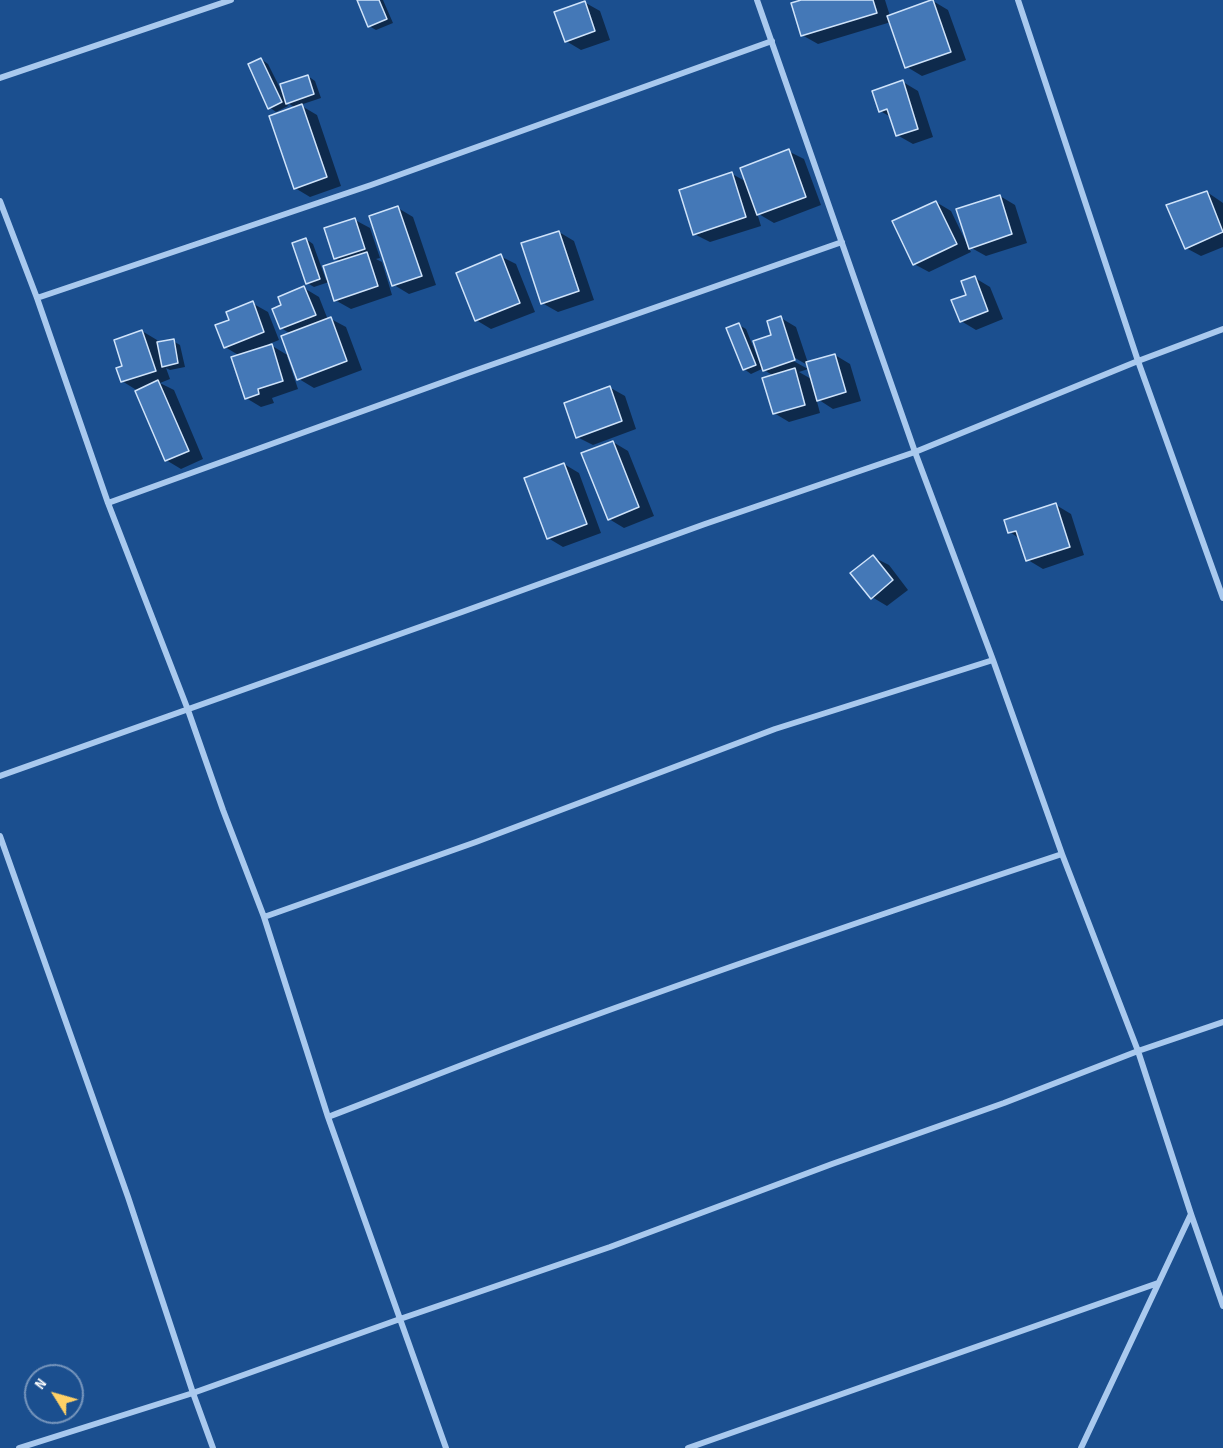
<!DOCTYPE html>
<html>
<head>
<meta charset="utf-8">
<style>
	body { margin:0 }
	#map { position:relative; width:1223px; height:1448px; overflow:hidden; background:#1b4f8f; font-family:"Sofia Sans Condensed",sans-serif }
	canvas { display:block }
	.north { position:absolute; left:24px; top:1364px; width:60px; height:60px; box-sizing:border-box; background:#1b4f8f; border:2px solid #7695bc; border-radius:50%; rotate:307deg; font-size:16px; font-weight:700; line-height:24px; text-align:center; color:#fff }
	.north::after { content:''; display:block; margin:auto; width:21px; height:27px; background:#ffd166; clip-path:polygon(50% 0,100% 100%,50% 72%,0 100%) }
</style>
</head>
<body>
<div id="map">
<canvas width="1223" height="1448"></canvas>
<div class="north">N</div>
</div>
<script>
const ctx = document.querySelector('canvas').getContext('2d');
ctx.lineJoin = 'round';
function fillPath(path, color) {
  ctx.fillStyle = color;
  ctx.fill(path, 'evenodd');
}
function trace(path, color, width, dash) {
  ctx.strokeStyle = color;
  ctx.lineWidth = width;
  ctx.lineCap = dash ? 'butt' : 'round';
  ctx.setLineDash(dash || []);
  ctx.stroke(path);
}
const shadow = new Path2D(`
	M358,0H383L393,23L376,30L369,26Z
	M806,0H885L890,16L933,1L948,10L966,60L922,76L907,67L891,22L818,44L802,35Z
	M584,2L600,11L610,40L581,50L566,41Z
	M261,59L268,64L282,92L308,76L315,81L321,98L300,105L317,115L341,186L310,197L295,188L296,108L286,102L288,106L276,112L269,107Z
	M903,82L918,91L933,137L913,144L897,135L891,117L880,111Z
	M788,151L804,159L821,205L774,223L757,213L761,226L710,242L694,234L732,174L747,182Z
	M1207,192L1223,203V247L1201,256L1186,248Z
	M1000,196L1015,205L1027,243L986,256L968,246L971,252L929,272L914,264L936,202L951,211L967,244H969Z
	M398,208L413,217L436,285L409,294L394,285Z
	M355,220L370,228L380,258L376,259L382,262L392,295L351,309L335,300L329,282L314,287L307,283L306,239L313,244L326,280L328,279L341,262L335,258Z
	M559,232L574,241L594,300L558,312L542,303Z
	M500,256L516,264L535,312L491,329L476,320Z
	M975,278L990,287L1003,319L976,330L961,321Z
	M304,288L319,297L328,320L331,319L346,327L362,370L314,388L299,379L291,334L281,328L283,306Z
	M252,303L268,312L279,340L269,344L289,356H287L298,389L272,398L274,403L261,407L246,398L240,356L225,347L231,320Z
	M781,318L796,327L808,363L835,355L850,364L861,401L833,409L816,398L820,413L789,422L774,413V376L764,370V368L751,374L744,369L739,325L746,329L759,361L761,360ZM790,355L809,366L813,380L799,372L808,369L788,358Z
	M142,331L157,340L158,343L173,341L180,345L185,367L170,370L166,368L170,379L160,383L174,390L203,459L181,469L166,460L138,391L122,381L124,367Z
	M609,387L625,396L636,429L593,445L577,437Z
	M613,442L628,451L654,516L624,528L609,519Z
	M564,464L579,473L601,533L563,547L548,538Z
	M1056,505L1071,514L1084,555L1043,569L1028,560L1020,539L1010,532Z
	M873,557L889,565L908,590L887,606L872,597Z`);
const building = new Path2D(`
	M357,0H379L387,19L368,27Z
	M801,0H873L877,13L801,36L791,3Z
	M931,0H933L951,52L905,68L887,16Z
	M585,1L595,31L565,42L554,12Z
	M261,58L282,102L268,109L248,64Z
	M308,75L314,94L286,104L280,84Z
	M903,80L918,129L896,136L887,109L879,112L872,91Z
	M302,104L327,177L294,189L269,116Z
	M789,149L806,197L757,215L740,168Z
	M732,172L746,217L693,235L679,190Z
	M1207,191L1223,232L1185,249L1166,205Z
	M1000,195L1012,234L969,249L956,209Z
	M936,201L957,244L913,265L892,221Z
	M398,206L422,276L392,286L369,216Z
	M355,218L365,249L334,259L324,228Z
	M559,231L579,291L541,304L521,243Z
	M306,238L320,279L306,284L292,243Z
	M367,252L378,286L334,301L323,266Z
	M501,254L520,303L475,321L456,273Z
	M975,276L988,311L960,322L951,300L966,295L961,281Z
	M304,286L316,315L280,329L272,309L281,305L278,297Z
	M253,301L264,332L224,348L215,325L229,320L226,312Z
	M781,316L795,360L763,371L753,341L771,335L767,321Z
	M331,317L347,361L297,380L281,336Z
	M739,323L756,365L743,370L726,328Z
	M142,330L156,371L121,382L116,368L122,366L114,340Z
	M174,339L178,363L162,367L157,342Z
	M272,344L283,381L258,389L259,394L245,399L231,357Z
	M835,354L846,392L817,401L806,362Z
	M795,368L805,405L773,414L762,378Z
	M158,380L189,451L165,461L135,391Z
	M610,386L622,421L576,438L564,403Z
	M613,441L639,507L608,520L581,453Z
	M564,463L587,524L547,539L524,478Z
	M1056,503L1070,547L1026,561L1016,531L1008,533L1004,520Z
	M873,555L893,580L871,599L850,573Z`);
const street = new Path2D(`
	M757,0L915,452L993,660L1062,854L1138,1051L1191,1214L1223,1306
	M1018,0L1138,361L1223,598
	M0,78L231,0
	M0,201L37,298L108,503L188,710L223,810L264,917L328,1117L446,1448
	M37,298L371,185L772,41
	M108,503L471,372L842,242
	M0,776L462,612L705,524L915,452L1138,361L1223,329
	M0,836L128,1197L193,1393L213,1448
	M264,917L476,842L775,729L993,660
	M328,1117C404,1088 480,1057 557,1029C724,968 893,910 1062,854
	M19,1448L193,1393L400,1319L610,1247L832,1164L1004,1103L1138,1051L1223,1022
	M688,1448L1158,1283
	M1081,1448L1191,1214`);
fillPath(shadow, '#0007');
fillPath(building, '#4478b7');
trace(building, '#cfe3fa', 1.5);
trace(street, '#a9c9ee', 6);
</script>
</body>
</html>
